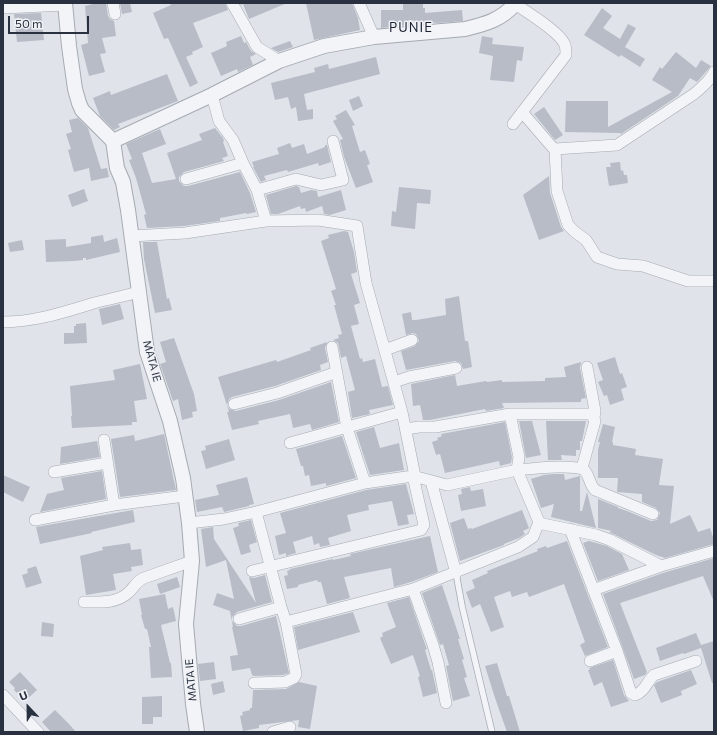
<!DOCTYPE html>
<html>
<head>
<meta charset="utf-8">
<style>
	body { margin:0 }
	#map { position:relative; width:717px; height:735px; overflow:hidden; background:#e0e3e9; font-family:Commissioner,sans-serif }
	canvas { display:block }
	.frame { position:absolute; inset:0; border:4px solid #293140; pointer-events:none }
	.north { position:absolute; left:8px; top:687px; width:40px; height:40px; -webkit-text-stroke:3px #f0f2f6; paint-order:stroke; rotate:338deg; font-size:11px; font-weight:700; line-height:16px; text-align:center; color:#293140 }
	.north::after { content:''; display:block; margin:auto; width:14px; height:18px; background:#293140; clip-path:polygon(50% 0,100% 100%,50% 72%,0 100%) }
	.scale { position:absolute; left:8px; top:16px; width:81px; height:18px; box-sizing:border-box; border:2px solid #293140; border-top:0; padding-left:5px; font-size:12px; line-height:14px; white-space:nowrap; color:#293140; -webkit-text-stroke:3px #f0f2f6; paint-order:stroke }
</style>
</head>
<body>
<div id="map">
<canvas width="717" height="735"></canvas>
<div class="frame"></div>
<div class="north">U</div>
<div class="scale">50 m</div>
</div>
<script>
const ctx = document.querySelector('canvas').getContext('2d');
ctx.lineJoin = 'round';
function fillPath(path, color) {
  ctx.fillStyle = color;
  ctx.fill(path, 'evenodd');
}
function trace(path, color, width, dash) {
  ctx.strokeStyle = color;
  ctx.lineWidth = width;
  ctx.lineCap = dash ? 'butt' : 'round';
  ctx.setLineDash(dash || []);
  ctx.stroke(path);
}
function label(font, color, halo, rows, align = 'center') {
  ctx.font = font + ' Commissioner,sans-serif';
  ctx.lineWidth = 3;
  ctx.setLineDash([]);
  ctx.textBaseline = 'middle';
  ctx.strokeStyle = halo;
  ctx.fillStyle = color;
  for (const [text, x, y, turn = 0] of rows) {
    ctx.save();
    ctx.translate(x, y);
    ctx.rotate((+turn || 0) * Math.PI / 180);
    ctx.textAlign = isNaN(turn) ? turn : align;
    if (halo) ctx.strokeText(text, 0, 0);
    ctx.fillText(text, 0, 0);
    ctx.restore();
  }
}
const building = new Path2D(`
	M93,3H106L108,16L110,19L114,21L116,36L102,38L106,53L100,54L105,72L89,76L81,45L88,43L85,6L93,4Z
	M120,3H130L132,12L122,14Z
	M170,3H225L228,10L193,23L203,47L192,52L193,54L186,57L198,83L190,87L168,38L164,39L153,13L171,5Z
	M240,3H287L249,19L243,4L241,5Z
	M306,3H352L358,18L360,30L314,40Z
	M403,3H423V8H425V13L462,10L463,21L438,23L408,20L409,25L381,28V10H403Z
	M602,8L612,16L603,28L620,39L628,24L636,28L625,47L645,59L640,67L621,55L619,57L584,35Z
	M41,13L44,40L17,42L14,14Z
	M241,36L244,43L246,42L251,51L256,54L250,57L253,65L238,72L237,69L221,76L211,53L227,46L226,42Z
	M482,36L493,38L492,44L524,47L522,61L517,60L514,82L490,80L493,56L479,53Z
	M290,41L293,47L278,52L271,48Z
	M676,52L696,68L701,60L711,66L697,82L690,78L678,96L621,134L620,133L565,132L566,101H608V127L672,92L652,80L660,67L662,69Z
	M376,57L380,74L304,94L307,110L313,109V119L298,121L296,107L291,109L288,97L275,100L271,83L315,72L314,68L328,64L329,69Z
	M167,74L178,101L118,124L120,127L114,130L100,116L93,98L110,91L111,95Z
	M359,96L363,106L353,111L349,100Z
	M544,107L563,135L555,140L534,114Z
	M346,110L355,125L352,126L360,152L365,150L370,164L367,165L373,182L356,188L344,157L340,140L343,139L333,121L337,119L335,116Z
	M78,118L88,128L101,169L107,168L109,177L91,181L89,168L74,172L68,150L71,149L66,134L72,132L69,120Z
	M215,128L223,138L224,141L223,142L228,156L222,158L224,161L184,172L179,177V181L184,186H188L240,172L250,193L256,212L247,214L246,213L220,218V221L184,226L147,228L144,215L146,214L136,178L129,160L132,159L126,144L160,129L166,144L142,153L152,183L176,179L167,153L202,140L199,134Z
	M290,143L292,148L304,144L307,154L325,147V145H327L331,162L319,166L318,163L288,172L287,170L264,176L266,180L261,182L253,167H254L252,162L279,154L277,148Z
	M620,162L621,171L623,170L624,175H627L628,183L609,186L606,167H611L610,163Z
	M549,176L550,193L561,227L564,231L539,240L523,195Z
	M296,186L299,187L301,193L311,190L317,191L318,197L341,190L346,210L330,215L324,214L322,206L306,212L305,208L301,209L300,206L278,214H271L266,195Z
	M399,187L431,190L430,204L417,203L415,229L391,226L392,211L396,212Z
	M84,189L88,201L72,207L68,195Z
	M344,231L348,232L354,252L357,272L351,274L360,303L354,305L359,324L351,326L360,359L362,358L363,362L375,359L382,387L388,386L393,405L369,410L370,414L352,418L348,392L355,390L346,356L341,358L338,343L333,340L339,338L338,335L342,334L334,305H336L331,291L336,289L321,241L329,238L328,235Z
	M103,235L104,242L117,238L120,252L86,260V258H83V260L74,261L46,262L45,240L66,239V247L91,243V237Z
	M22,240L24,250L10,252L8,243Z
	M143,242H157L167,299L169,298L172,310L155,313L144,259Z
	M459,296L465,341H468L472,367L463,369L461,363L455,361L406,370L401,351L415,346L419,341L416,334L413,333L406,335L402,314L411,312L412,320H416L446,315L445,299Z
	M120,304L124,319L102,325L99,309Z
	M86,323L87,343L64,344V333H74V326H76V324Z
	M174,338L194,394L197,411L192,412L193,417L182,420L178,399L173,401L160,364L166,362L160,342Z
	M327,342L325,348L328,362L320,365L321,370L275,386L232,397L229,399L227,405L229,409L236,411L279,400L331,382L339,422L312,430L310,424L293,428L290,414L258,421L259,424L232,430L227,412H229L218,377L276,360L277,362L311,350L310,348Z
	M615,357L620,374L622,373L627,387L621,389L624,400L610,405L607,395L604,396L598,382L603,380L597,363Z
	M581,362L580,368L586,398L581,399V402L502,403L504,408L486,411L485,409L430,420H423L420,405L413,406L411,384L455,375L457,386L486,381L487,382L502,380V382L545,381V378L566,377L564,367Z
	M140,364L147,399L134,401L137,422H132V425L72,428L71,416H72L70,386L115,380L113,370Z
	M519,421H532L541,455L526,458Z
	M546,421H586L582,441H580V450H576V456L561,455L562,460H548Z
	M505,422L512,457L511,463L500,466L499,461L445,473L440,454L436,455L432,442L438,440L437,438L442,436L441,434Z
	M603,424L615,427L612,442H613V445L636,449L635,455L663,459L659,485L674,486L670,524L690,515L698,532L710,528L714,540V544L665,558L656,555L609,532L612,531L598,528V499L618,507V508L627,511L651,521L657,520L660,513L656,508L642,502V494L617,492L618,478H598V450L600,442H598Z
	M374,427L380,448L399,443L404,470L370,475L356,432Z
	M164,434L176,490L120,497L111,439L134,435L135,441Z
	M342,436L356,478L326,486V483L311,486L309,475L305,476L303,466H301L296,449Z
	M229,439L235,460L206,469L201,451L206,450L205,446Z
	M97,441L100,457L60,464L61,447Z
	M102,471L106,499L40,512L47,494L64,490L61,478Z
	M554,474H564L565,480L580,476V511H582L587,492L596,528L551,517L554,504L541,508L531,479L544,475Z
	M3,475L30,487L23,502L3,492Z
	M247,477L254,504L249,505V506L224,512L222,507L197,512L195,500L219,495L216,485Z
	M406,484L414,514L407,515L409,524L398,526L392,501L368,505L369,510L347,515L351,531L328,538L330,545L320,547L319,543L314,545L312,536L293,542L296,553L286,556V553L279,555L275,536L286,533L280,513L366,490Z
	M470,487L471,491L483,489L486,506L461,511L458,495L462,494L461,489Z
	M133,510L135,522L91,532L92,533L40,544L36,527Z
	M522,510L529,528L523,531L525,534L519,538L504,544V545L460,561L450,523L464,518L468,529L471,528L472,529Z
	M251,520L257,542L249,545L251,552L241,555L233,528L239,526L238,523Z
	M213,527L214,539L256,603L249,577L254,578L265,575L272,602L237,612L232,617V621L237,626H241L276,616L289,673L283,675L254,676L252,675L250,668L232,671L230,656L238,655L232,627H233L230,611L213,605L217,593L234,599L226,560L206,567L201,529Z
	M430,536L438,572L411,582L394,587L391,568L344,577L350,598L327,604L321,582H318L317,580L298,585V587L287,589L284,576L288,575L287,571L290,570V569L333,559V560L351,556L350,554Z
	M567,541L608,647L585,656L580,645L585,642L564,584L529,597L527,592L512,597L510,591L494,597L504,627L491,632L480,604L472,608L466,592L475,588L472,580L488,573L487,571L538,551L537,549L546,546L547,548Z
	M589,541L607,546L622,554L629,570L598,581L583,543Z
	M130,543L131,550L141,549L143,565L131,567L132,571L113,574L116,590L86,595L80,556L103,550L102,547Z
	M714,558V602L703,576L620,603L647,672L645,675L634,679L603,594L663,573Z
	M36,566L42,583L26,588L22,575L28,573L27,569Z
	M177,577L180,587L160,594L157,584Z
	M442,585L460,639H458L464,659L462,660L467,677L464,678L470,696L453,701L446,666L449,665L443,644L440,645L422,593Z
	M165,594L168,609L173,607L176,621L161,625L170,663H171L172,677L151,678L149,647H151L147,629H145L141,615H142L139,599Z
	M409,597L426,647L427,649L425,650L431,670H432L437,693L423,697L418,677L420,676L413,655L391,664L380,638L383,636L382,633L396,627L387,603Z
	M353,612L360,632L298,650L294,627Z
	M42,622L54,624L53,637L41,636Z
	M696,633L701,645L714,641V683H712L701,648L684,654L683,653L660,661L656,648Z
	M613,660L624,695L629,701L611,707L602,682L594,686L588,670H590L589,668Z
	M214,662L216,679L200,681L198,664Z
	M497,663L507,696H509L520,732H507L495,698L485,666Z
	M691,670L697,684L681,691L682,695L661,703L654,685L657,682Z
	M20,672L37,690L25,701L14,690L15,688L9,682Z
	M223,681L225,692L213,695L211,684Z
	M299,682L317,686L310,729L298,727L299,720L259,725V728L243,731L240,716L243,715L242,712L250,710V708H252L253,690L286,689Z
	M162,696V717H153V724H142V697Z
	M55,710L69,724L76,732H51L42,722Z`);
const service = new Path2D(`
	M456,573L462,606L492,732`);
const minor = new Path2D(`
	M113,3L115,14
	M232,3L257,47L279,61
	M359,3L374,37
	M3,8L65,5
	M522,112L553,148L555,149L617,145L694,94C701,88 710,81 714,72
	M513,124L566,55C566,51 566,46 564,43C558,31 527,12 515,4
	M555,149L557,191L568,225L575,232L586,240L597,257L617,264L643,266L688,281H714
	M186,179L243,163
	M257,190L296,179L321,185L343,180L333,141
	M266,221L318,220L357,226L366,283L402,412L415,476
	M131,236L185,233L266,221L257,190L243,163L233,140L219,121L212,95
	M3,322C35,322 64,312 94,303C109,299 124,296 139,292
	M332,347L347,428L365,483
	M385,350L412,340
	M587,367L595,411L594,418
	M394,382L409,377L456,368
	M234,404L277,393L337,372
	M510,414H591L595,421L582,468
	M406,429L419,427H435L510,414L519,457L517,470C528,469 580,463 585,471C590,477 589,484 595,490L653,514
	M104,440L114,505
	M290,443L402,412
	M54,472L107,463
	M431,481L456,573
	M35,520L114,505L185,496
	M189,523L224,519L256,512L365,483L413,476L447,485L517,470L539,522L543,524L596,535L610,540L661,566L714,551
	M570,529L617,651L631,693L635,695C645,692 647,681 654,675L696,661
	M252,571L421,530L424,525L413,476
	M413,589L518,547L533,537L539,522
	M593,590L661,566
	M84,602C98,602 116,604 128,593C134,588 136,581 144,578L192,561
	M239,619L281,607
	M286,622L413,589L433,645L438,662L446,703
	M590,661L617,651
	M254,683L285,682L294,678L296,674L286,622L281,607L256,512
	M3,695L38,732
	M273,732L290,727`);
const tertiary = new Path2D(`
	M65,3L69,46L75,89L79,103L82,110L113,141L117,168L123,182L128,210L147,352L170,421L183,478L189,523L192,561L186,624L193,704L197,732
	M113,141L212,95L279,61L324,46L374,37L465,29C486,24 501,20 516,3`);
const streetNames = [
	["MATA IE",152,361,75],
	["MATA IE",191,680,-95]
];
const quarterNames = [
	["PUNIE",411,28]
];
fillPath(building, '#b7bcc6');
trace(service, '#a5aab3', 7);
trace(minor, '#a5aab3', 12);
trace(tertiary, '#a5aab3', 16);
trace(service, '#f3f4f7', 5.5);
trace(minor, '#f3f4f7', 11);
trace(tertiary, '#f3f4f7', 14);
label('11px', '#293140', '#f0f2f6', streetNames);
ctx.letterSpacing = '1px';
label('13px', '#1b2231', '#f0f2f6', quarterNames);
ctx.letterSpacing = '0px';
</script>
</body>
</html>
